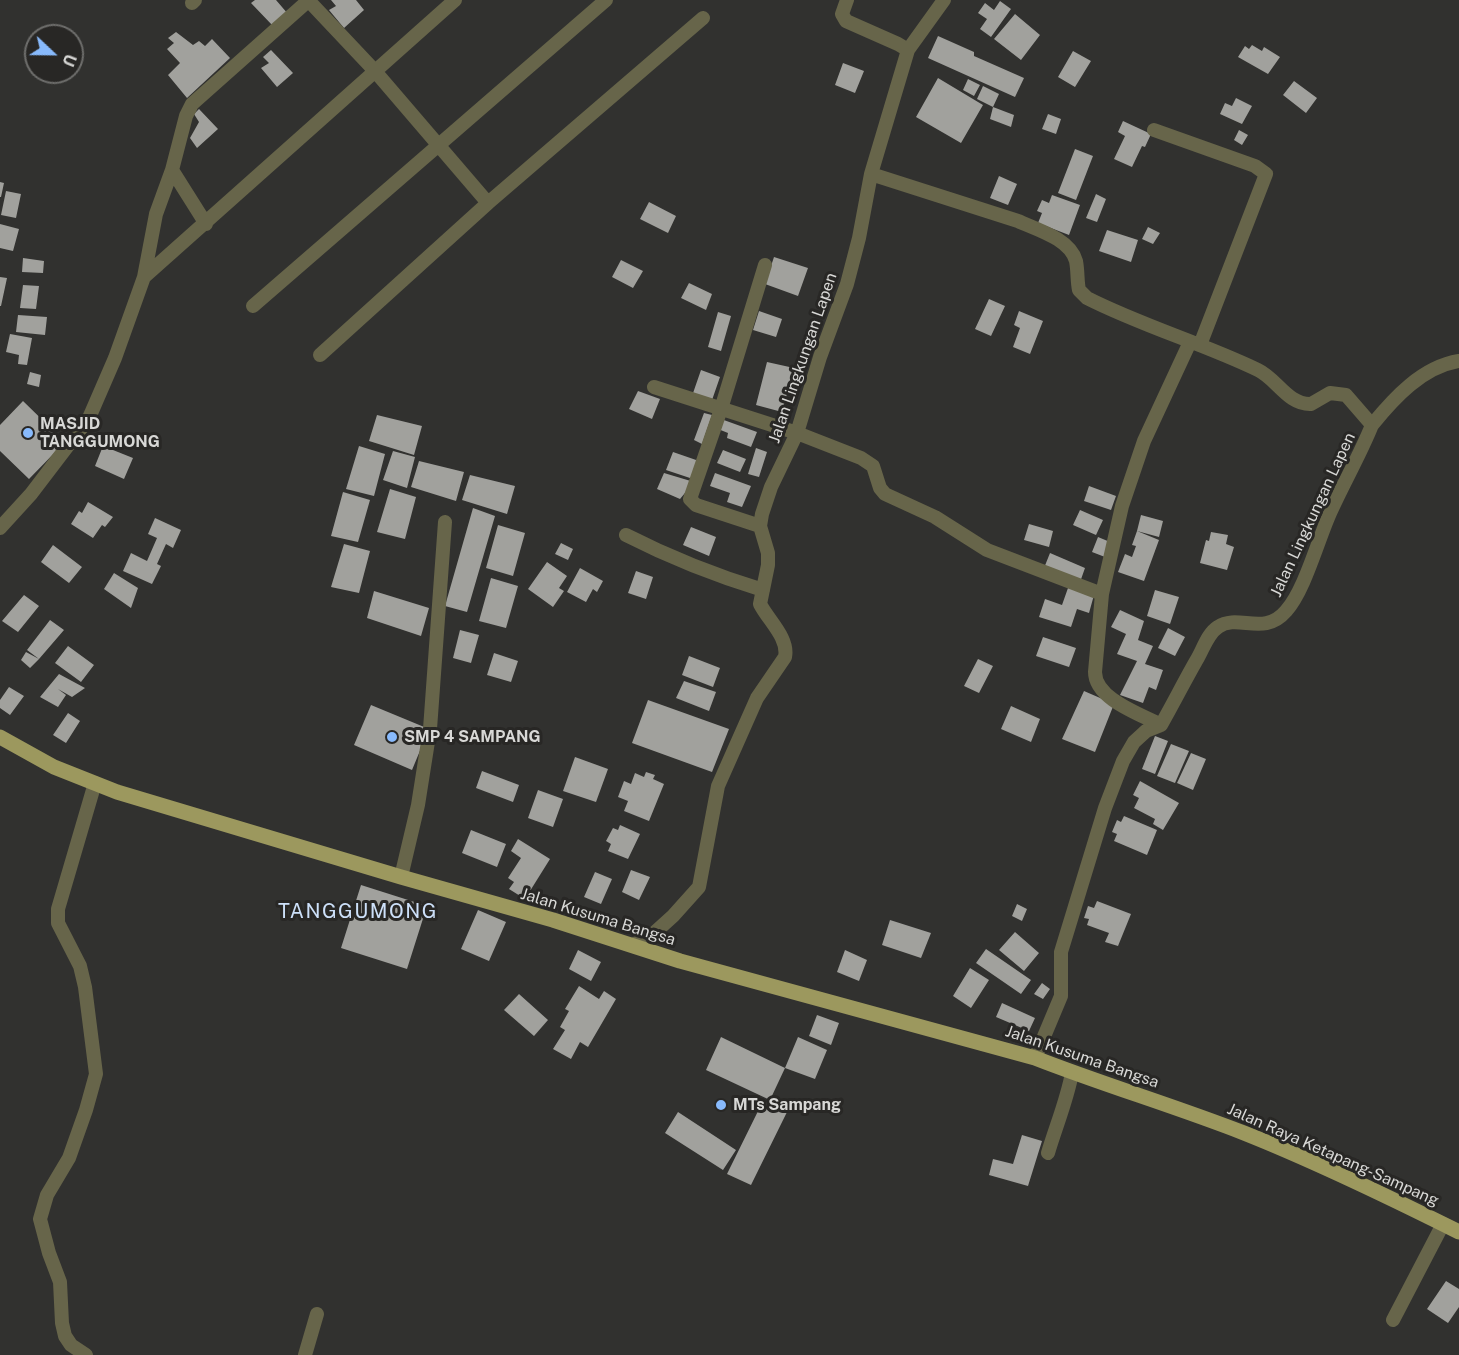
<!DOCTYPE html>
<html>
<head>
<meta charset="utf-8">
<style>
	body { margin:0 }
	#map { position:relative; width:1459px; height:1355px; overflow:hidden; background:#31312f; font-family:"Public Sans",sans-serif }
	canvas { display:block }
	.north { position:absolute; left:24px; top:24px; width:60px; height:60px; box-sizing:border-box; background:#282725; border:2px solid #6e6e6c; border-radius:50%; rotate:112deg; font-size:16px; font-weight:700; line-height:24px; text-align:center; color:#d8d8d6 }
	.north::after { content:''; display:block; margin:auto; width:21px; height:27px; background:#88bafc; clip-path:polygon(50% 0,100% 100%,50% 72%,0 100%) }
</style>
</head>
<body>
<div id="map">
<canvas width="1459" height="1355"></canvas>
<div class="north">U</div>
</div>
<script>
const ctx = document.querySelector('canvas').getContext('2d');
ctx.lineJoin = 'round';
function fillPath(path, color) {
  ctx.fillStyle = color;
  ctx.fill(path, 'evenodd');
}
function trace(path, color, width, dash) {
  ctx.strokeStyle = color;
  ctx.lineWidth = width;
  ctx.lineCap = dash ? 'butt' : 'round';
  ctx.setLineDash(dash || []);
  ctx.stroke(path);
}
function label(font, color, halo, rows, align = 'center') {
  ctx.font = font + ' "Public Sans",sans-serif';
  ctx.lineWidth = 6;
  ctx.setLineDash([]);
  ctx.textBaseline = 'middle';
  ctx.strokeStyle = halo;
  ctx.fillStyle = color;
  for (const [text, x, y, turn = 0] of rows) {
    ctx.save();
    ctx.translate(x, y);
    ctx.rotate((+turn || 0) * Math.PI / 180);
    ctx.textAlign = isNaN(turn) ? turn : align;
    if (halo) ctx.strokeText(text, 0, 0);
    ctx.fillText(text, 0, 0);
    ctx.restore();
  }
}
const building = new Path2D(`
	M255,0H276L288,14L273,26L251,3Z
	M331,0H356L364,10L344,28L329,10L336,6Z
	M1000,1L1011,9L991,37L980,29L987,19L978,13L985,3L994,10Z
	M1015,14L1040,35L1021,60L994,39Z
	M176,32L193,45L199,41L205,46L212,39L230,58L187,98L168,75L180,63L167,49L174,43L168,38Z
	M938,36L974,52V56L1024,78L1015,97L928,58Z
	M1252,45L1262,51L1264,47L1280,57L1268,74L1238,57L1245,46L1249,49Z
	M271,50L293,73L277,87L261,68L269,63L263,57Z
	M1073,51L1091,61L1075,87L1058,77Z
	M843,63L864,71L855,93L835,85Z
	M938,78L983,105L961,143L916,117Z
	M968,79L980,85L974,96L963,90Z
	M1294,81L1317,98L1306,113L1283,95Z
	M983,86L999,94L993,107L977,99Z
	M1236,98L1252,106L1242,124L1220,114L1225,103L1232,106Z
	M993,107L1014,115L1011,127L990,119Z
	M199,109L218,129L197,148L190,138L199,122L194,114Z
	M1048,114L1061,119L1056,134L1042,129Z
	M1123,121L1151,134L1145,147L1142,146L1132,167L1114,159L1125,136L1118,132Z
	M1239,130L1248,135L1242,145L1234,140Z
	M1075,149L1093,156L1076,200L1058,193Z
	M999,176L1017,184L1008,205L990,198Z
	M0,182L4,183L1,197H0Z
	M6,191L21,194L16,218L1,215Z
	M1096,194L1106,199L1097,222L1086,218Z
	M1052,195L1080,205L1069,235L1038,223L1042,213L1037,211L1042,200L1049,203Z
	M649,202L676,216L668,233L640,219Z
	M0,224L19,229L13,251L0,248Z
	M1148,227L1160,233L1153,244L1142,239Z
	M1107,230L1138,240L1131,262L1099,251Z
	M774,257L808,268L798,296L765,284Z
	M23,258L44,261L43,273L22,272Z
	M621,260L643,271L633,288L612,277Z
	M0,277L7,278L1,306H0Z
	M689,283L712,294L706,310L681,298Z
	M23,285L39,286L36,309L20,308Z
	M989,299L1005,306L991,336L975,329Z
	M759,311L782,319L776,337L753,330Z
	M1019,311L1043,321L1030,354L1013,347L1020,328L1014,325Z
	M718,312L731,316L721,351L708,347Z
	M18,315L47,317L45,335L16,332Z
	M10,334L32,338L27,365L18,364L19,355L6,352Z
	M767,362L794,368L782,412L756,405Z
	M701,370L720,377L711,403L692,396Z
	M30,372L41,375L39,387L27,384Z
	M638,391L660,399L652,419L629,409Z
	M23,401L65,442L29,479L0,451V425Z
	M704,413L712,415L702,444L694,440Z
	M377,415L422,426L414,455L369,441Z
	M721,419L757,432L751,447L727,438L728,433L718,429Z
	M103,446L133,458L124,479L95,466Z
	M359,446L385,454L374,496L346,489Z
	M756,448L767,452L759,477L748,474Z
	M723,450L746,459L740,472L717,463Z
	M393,451L415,457L407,488L383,480Z
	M673,452L699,461L693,479L666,470Z
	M419,461L464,472L456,501L411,487Z
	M664,473L694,482L680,499L657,489Z
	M715,473L751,486L742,507L727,502L730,493L710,486Z
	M470,475L515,486L507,514L462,500Z
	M1089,486L1116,496L1111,510L1084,501Z
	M390,489L416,497L405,539L377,532Z
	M343,492L370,500L358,542L331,536Z
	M88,502L113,517L105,527L102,525L93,538L71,524L79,511L82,513Z
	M473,508L495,516L467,612L445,606Z
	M1080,510L1103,520L1096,535L1073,525Z
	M1141,515L1163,521L1159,537L1137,531Z
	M155,518L181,530L173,548L166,544L157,564L161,566L152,584L123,571L131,553L147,561L157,538L148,534Z
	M1029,524L1053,531L1049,547L1024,540Z
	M498,525L525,533L513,576L486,568Z
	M691,527L716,537L709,556L683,545Z
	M1137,531L1159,540L1144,581L1118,572L1125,554L1132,557L1136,546L1132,545Z
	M1211,532L1228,535L1226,544L1234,547L1227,570L1200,563L1206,540L1209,541Z
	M1098,537L1110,542L1105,557L1092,552Z
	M561,543L573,549L568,560L555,554Z
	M344,544L370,551L359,593L331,587Z
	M53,545L82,567L69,583L41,562Z
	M1050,553L1085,568L1079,585L1044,568Z
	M547,562L567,576L559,588L564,591L553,607L528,589Z
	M580,568L603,581L597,592L593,589L586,602L567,592Z
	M636,571L653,577L646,599L628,593Z
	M114,573L138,588L131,608L104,589Z
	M491,578L518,586L506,628L479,621Z
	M1068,588L1094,595L1089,613L1077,609L1071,627L1039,617L1045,599L1062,605Z
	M1155,590L1179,597L1170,624L1147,616Z
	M374,591L429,608L421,636L367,618Z
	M24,595L39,606L18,632L2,621Z
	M1120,610L1144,621L1138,640L1153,646L1145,664L1163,670L1156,690L1149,687L1143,703L1120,695L1137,661L1117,654L1126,634L1111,627Z
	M50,620L64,630L39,659L30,668L21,660L26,652L39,659L27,650Z
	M1168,628L1185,637L1175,656L1158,648Z
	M460,630L479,635L471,663L453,658Z
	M1043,637L1076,648L1069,667L1036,656Z
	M68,646L94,665L81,682L55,663Z
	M494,653L518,661L511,682L487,675Z
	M689,656L720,668L713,687L682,675Z
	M978,659L993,666L979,693L964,686Z
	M59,674L85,688L72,697L58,689L66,695L58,707L40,697Z
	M684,681L716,692L709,711L676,698Z
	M9,687L24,696L10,715L0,708V700Z
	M1084,691L1114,704L1095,752L1062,739Z
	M648,700L729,729L712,772L632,743Z
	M371,705L429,729L412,770L354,745Z
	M1011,706L1040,719L1031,742L1001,729Z
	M68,713L80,721L66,743L53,735Z
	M1155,736L1168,741L1155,774L1142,769Z
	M1171,744L1189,751L1175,783L1157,776Z
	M1191,753L1206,759L1193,790L1177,783Z
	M575,757L608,769L596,802L563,791Z
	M482,771L519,785L513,802L476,788Z
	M646,772L655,775L653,779L664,784L649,821L624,811L628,801L618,797L624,781L631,784L635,773L644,777Z
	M1140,781L1179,803L1163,830L1153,824L1155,819L1134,808L1139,798L1133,795Z
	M538,790L563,799L553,827L528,818Z
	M1124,816L1157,830L1147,855L1114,841L1117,834L1112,832L1117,820L1121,822Z
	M620,825L640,834L628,859L608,851L611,844L606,841L613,828L618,830Z
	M471,830L506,844L497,867L462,853Z
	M518,839L550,859L525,899L509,889L514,882L508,878L521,858L511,851Z
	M631,870L650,877L639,900L622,892Z
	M595,872L612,879L601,904L584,897Z
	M361,885L427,906L407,969L341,948Z
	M1097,901L1131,914L1118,946L1105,942L1109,933L1087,925L1089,919L1084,918L1088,906L1094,908Z
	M1017,904L1027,909L1022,921L1012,916Z
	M478,910L506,922L489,961L461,949Z
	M890,920L931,933L921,958L882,945Z
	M1015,932L1039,953L1024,971L999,950Z
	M986,949L1031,980L1021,994L976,963Z
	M578,950L601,962L591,981L569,969Z
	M845,950L867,960L859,981L837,972Z
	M970,968L989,980L971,1008L953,996Z
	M1042,983L1050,989L1043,999L1034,994Z
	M579,986L599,999L604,991L616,999L588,1047L580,1042L571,1059L553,1049L565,1030L560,1027L569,1011L565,1009Z
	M519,994L548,1020L534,1036L504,1010Z
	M1002,1003L1035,1018L1029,1031L996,1017Z
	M817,1015L839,1023L831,1045L809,1036Z
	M721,1037L785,1068L798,1037L827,1050L815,1079L785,1068L770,1100L706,1070Z
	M763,1101L787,1112L751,1185L727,1174Z
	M678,1112L736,1150L723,1170L665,1133Z
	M1022,1135L1042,1141L1028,1186L989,1175L993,1159L1013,1164Z
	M1446,1281L1459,1289V1307L1448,1323L1427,1309Z`);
const minor = new Path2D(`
	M308,0L374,70L488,203
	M847,0L842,14L846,21L898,44L908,50L871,174
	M192,3L195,0
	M908,50L944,0
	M1154,130L1255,166L1266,174L1200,345
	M172,170L206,224
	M144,277L455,0
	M253,306L606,0
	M320,355L488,203L703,18
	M654,387L797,433L861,458L873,466L880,488L885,494L935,517L987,550L1102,594
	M1372,425C1394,398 1422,367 1459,361
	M760,526L696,505L690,499L721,409L765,265
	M0,528L31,494L89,418L115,358L144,277L156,214L172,170L186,116L192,104L309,0
	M626,535C671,558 714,575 763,590
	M1161,725C1140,714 1095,699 1095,672L1102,594L1122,506L1144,441L1190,342
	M401,877L418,805L430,729L445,522
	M633,945L652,935L673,916L699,887L718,786L757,698L785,657C789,638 768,620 760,604L768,565V553L760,526L762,514L771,487L797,433L820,357L847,284L859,238L871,174L1018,221C1038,230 1070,239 1076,261C1078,271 1077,281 1079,290L1087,298C1142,326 1202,343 1258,370C1277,379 1288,405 1311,404L1330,393L1346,395L1372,425C1360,455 1344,482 1331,511C1318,539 1305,590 1286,611C1264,637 1238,613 1218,627C1207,634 1203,650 1196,661C1184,682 1173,704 1161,725L1146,731L1134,742L1123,761L1105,808L1061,952V996L1035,1058
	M1048,1153C1056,1126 1067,1100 1072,1073
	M1393,1320L1443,1224
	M86,1355L71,1345L65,1336L62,1323L60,1282L49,1253L40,1219L47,1195L69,1158L86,1110L96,1074L85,987L80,966L58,923V909L95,783
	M305,1355L317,1314`);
const primary = new Path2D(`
	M0,737L54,767L117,792L401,877L553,920L680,961L1035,1058C1104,1085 1175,1106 1244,1133C1317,1162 1389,1197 1459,1232`);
const markers = [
	[28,433,6,"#88bafc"],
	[392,737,6,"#88bafc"],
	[721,1105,6,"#88bafc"]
];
const streetNames = [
	["Jalan Lingkungan Lapen",803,358,-71],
	["Jalan Lingkungan Lapen",1313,515,-65],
	["Jalan Kusuma Bangsa",598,917,17],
	["Jalan Kusuma Bangsa",1082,1057,19],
	["Jalan Raya Ketapang-Sampang",1333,1155,24]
];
const poiNames = [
	["MASJID",40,424],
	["TANGGUMONG",40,442],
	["SMP 4 SAMPANG",404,737],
	["MTs Sampang",733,1105]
];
const quarterNames = [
	["TANGGUMONG",358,912]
];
fillPath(building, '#a1a19d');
trace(minor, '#67654a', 14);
trace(primary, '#9c985e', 15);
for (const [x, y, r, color] of markers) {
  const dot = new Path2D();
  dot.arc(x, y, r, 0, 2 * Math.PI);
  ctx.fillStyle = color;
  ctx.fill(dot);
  trace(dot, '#282725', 2);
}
label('16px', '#d8d8d6', '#282725', streetNames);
label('bold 16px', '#d8d8d6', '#282725', poiNames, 'left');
ctx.letterSpacing = '1.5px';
label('20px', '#cde0f9', '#282725', quarterNames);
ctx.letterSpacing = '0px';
</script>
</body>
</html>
